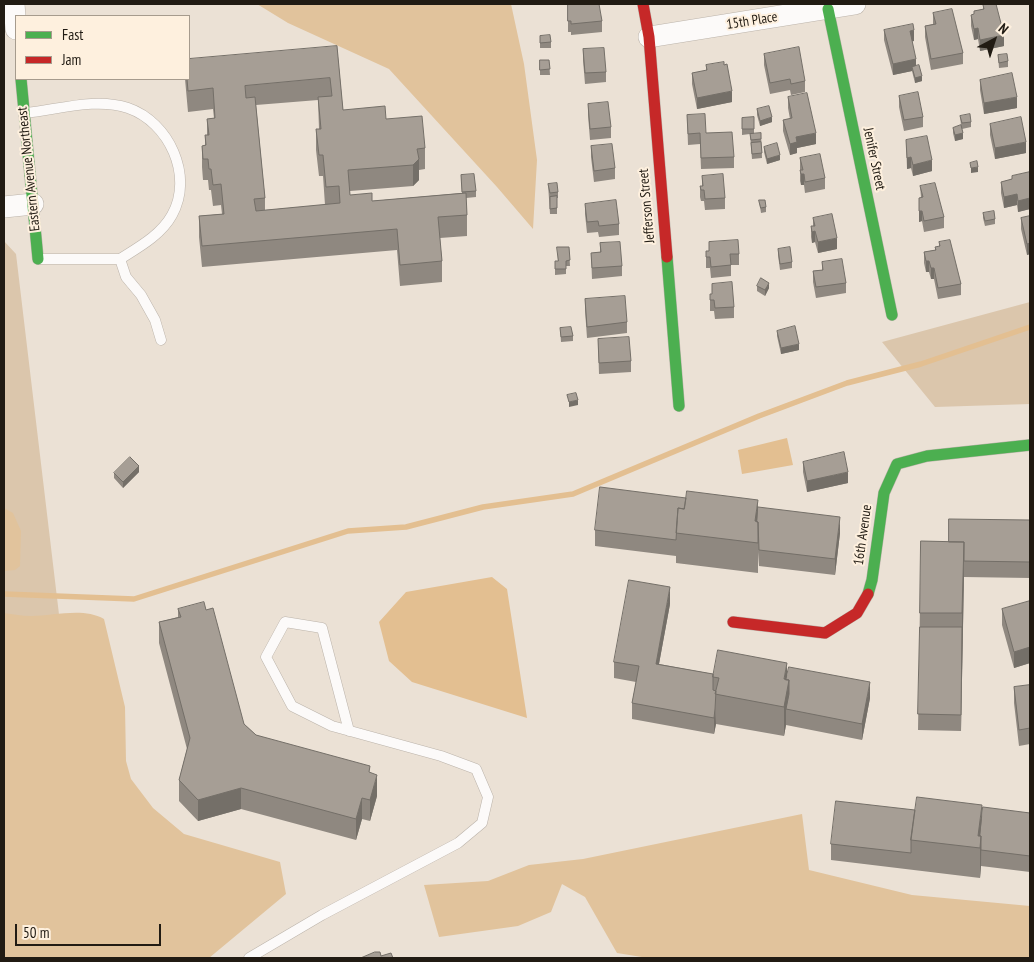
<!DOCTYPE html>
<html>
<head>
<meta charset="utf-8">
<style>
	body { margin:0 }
	#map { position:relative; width:1034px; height:962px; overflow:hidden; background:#ebe1d5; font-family:"PT Sans Narrow",sans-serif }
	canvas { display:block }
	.frame { position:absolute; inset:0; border:5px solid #211b13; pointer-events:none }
	.legend { position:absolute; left:15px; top:15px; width:175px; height:65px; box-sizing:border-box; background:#fef0de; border:1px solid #a69b8d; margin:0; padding:6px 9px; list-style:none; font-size:15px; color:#211b13 }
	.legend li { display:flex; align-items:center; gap:10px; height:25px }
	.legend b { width:25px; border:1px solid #a69b8d }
	.north { position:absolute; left:969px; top:15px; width:50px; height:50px; -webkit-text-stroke:4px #fef0de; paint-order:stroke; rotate:40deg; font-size:14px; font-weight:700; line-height:20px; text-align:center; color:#211b13 }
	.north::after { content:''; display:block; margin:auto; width:18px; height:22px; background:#211b13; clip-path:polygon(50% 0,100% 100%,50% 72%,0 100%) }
	.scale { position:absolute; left:15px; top:924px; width:146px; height:22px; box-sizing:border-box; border:2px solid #211b13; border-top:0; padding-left:6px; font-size:15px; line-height:18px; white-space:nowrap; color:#211b13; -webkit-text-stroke:4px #fef0de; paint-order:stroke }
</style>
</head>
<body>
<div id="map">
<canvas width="1034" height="962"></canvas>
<div class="frame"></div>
<ul class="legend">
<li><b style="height:6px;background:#4caf50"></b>Fast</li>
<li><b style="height:6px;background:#c62828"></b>Jam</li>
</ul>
<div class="north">N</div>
<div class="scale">50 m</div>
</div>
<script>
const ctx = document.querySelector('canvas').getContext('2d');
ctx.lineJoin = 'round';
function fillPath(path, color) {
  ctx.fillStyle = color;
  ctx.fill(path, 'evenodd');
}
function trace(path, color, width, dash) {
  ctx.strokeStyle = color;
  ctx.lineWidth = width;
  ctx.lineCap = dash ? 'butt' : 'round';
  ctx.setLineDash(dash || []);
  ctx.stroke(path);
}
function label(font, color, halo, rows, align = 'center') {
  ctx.font = font + ' "PT Sans Narrow",sans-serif';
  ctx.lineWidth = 4;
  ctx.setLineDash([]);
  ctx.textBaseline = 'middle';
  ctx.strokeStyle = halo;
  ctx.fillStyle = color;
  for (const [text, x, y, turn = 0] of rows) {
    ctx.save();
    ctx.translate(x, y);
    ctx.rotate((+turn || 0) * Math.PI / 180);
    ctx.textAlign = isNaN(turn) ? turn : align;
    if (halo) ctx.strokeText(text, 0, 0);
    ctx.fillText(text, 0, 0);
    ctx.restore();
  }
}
const green = new Path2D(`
	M4,241L16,254L100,958H4Z
	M1030,302V404L935,407L882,342Z`);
const forest = new Path2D(`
	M257,4H511L524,64L537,160L533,229L497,187L389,69L288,23Z
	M4,508L13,513L21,531L20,566L15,570L4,571Z
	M4,613C13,614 22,616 31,616C54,616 83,607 104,619L125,707L126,761L131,779L153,808L184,834L280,862L286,894L209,958H4Z
	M802,814L809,870L912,895L1030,906V958H648L617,953L585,897L562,884L551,912L518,926L439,937L424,885L488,881L529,865L583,859Z`);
const water = new Path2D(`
	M787,438L793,465L742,474L738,450Z
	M492,577L507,589L527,718L412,682L389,661L379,622L406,592Z`);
const stream = new Path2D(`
	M4,594L134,599L348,531L406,527L483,507L573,494L759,416L847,383L921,364L1030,327`);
const lane = new Path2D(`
	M25,113C57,110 96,97 128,108C169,122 194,176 172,215C161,235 139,247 120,259
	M39,259H120L126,277L141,295L155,320L161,340
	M249,958L322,915L458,843L482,823L488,797L476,769L441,756L332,726L292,706L266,657L285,622L322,628L349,731`);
const street = new Path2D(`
	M14,4L16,29
	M649,37L855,4
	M4,207L33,204`);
const fast = new Path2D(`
	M828,9L892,315
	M21,79L38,259
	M667,257L679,406
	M868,594L872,580L884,493L897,464L927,456L1030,445`);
const jam = new Path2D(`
	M643,4L649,37L667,257
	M733,622L825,633L857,613L868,594`);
const wall = new Path2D(`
	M568,4L602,21V32L571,35V32H568Z
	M983,5L1004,46L980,51L978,39L974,40L971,26V15H974V11L983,9Z
	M933,13L963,53V64L931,70L925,37V26L933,24Z
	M884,30L914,41H912L916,66L922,81L915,83L912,71L893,75L884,40Z
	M540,36L551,42V48H540Z
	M337,46L343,110L386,119L425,148V169L419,170V180L413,186L350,191V195L372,201L462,193L461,175L476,191V197L466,198L467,215V236L440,238L442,261V282L400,286L397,250L202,267L199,237V216L222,214L221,205L213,206L211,190H209L208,180H203L202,167V146L205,145V135H207V119L214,118L213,109L188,112L185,79H189ZM318,100L319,129H316V150L319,176H323L325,205L265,210V198L256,105Z
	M583,49L606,72V82L585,84L583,60Z
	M764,54L805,81V92L791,95L790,90L770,94L764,65Z
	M998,55L1008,61V67L999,68Z
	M540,60H549L550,75H540Z
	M706,65L732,102L697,109L692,84V73L706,71Z
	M980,80L1017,108L984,114L980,90Z
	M899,96L923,117V127L904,131L899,107Z
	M788,97L816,144L797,148V153L790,155L783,131V120L790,119L788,108Z
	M588,104L611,127V138L590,140L588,115Z
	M757,109L772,122L760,126L757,115Z
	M687,115L706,133L734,157V168L701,169L700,144L688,145Z
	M960,116L971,122V127L962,129L963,139L955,141L953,133V128L961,125Z
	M754,117V134L761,133L762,158L752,159L750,134L742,135V118Z
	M990,124L1026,153L995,159L990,135Z
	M906,140L932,171L913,176L911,168L907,169Z
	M591,146L615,168V179L594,182L591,157Z
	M764,147L780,160L767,164L764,152Z
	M800,158L825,178V189L805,193L804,185H801L800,181Z
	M1030,172V209L1018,212L1017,205L1004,208L1001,193V182L1012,179V176Z
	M702,176L725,198V209L705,210L704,201H701L700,197V186H702Z
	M548,184L558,192V198H557V214H550Z
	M920,186L944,217V228L924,232L922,221L919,222L921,197Z
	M759,200L766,207V212L761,213Z
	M585,204L619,224V235L599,237L598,232L587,233L585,214Z
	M983,213L995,219V224L985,226L983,218Z
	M1030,216V255V254L1027,255L1021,229V218Z
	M813,218L837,249L818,253L815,242L812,243L811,237V226H813Z
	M709,242L739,254V265H731V276L711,278L710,268H706V251H709Z
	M939,242L961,284V295L938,299L934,279H931L929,272H926L924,263V252L935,250V247H939Z
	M600,243L622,266V276L592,279L591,253L600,252Z
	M569,247L570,266H566V274L555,275V261H558Z
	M778,249L792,262V268L780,270L778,255Z
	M822,262L846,283V293L816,298L813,282V271L822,270Z
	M712,284L734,307V318L715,319L714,311H710V294H712Z
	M757,286L769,288L765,296L757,291Z
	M585,299L627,322V333L587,338L585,310Z
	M560,328L573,336V341L561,342Z
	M777,331L799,350L781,354L777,336Z
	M598,339L631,361V372L599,374Z
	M803,462L848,483L807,492L803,472Z
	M139,472L123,488L114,478V473Z
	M758,512L840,533L835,575L759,566L758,552V573L676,563V556L595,546V530Z
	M1030,520V578L964,577L961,731L918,730L921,541L949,542Z
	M1030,601V663L1014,668L1002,625V609Z
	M670,604L659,664L713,674L787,678L870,698L862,740L786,725L784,736L716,724L714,734L632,719V703L636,682L614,678V662Z
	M178,609L244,724L256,735L370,773L377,796L370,821L362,819L356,840L241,809L198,821L179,801V780L187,749L159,643V622L178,617Z
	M1030,685V744L1019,746L1014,703V687Z
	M1030,813V872L981,866L980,878L831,860V844L982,819Z`);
const shadedWall = new Path2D(`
	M978,28V39L974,40V29Z
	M914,30V41L910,42V31Z
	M1004,35V46L980,51V40Z
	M916,59V70L912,67V71L893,75V64Z
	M922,76V81L915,83V78Z
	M732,91V102L697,109V98Z
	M1017,97V108L984,114V103Z
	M772,117V122L760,126V121Z
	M816,133V144L797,148V153L790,155V144L796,137Z
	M963,133V139L955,141V135Z
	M1026,142V153L995,159V148Z
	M780,155V160L767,164V159Z
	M911,157V168L907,169V158Z
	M419,159V180L413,186V165Z
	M932,160V171L913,176V165Z
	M978,167V172L971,173V168Z
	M801,174H804V185H801Z
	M1017,194V205L1004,208V197Z
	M1030,198V209L1018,212V201Z
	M919,211H922V221L919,222Z
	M815,231V242L812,243V232Z
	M837,238V249L818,253V242Z
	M1030,243V254L1027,255V244Z
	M926,261H929V272H926Z
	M931,268H934V279H931Z
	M769,283V288L765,296V290Z
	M799,344V350L781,354V348Z
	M578,400V405L569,407V402Z
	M139,466V472L123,488V482Z
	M848,472V483L807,492V481Z
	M758,500V530L755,521Z
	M840,517V533L835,575V559Z
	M964,542V572L961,731L962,613Z
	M670,587V604L656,680V664Z
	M1030,647V663L1014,668V652Z
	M787,663V692L789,680V710L786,709V725L784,736V679Z
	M870,682V698L862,740V724Z
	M715,709L716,724L714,734V718Z
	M377,775V796L370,821V800Z
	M241,788V809L198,821V800Z
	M362,798V819L356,840V819Z
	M982,805L981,866L980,878V848L978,836Z`);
const building = new Path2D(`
	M568,4H599L602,21L571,24V21H568Z
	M991,4H996L1004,35L980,40L978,28L974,29L971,15L974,14V11L984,9L983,5Z
	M952,9L963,53L931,59L925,26L936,24L933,13Z
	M913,24L914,30L910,31L916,59L893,64L884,30Z
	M550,35L551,42L540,43V36Z
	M337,46L343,110L385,106L386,119L422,116L425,148L417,149L419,159L413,165L348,170L350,195L372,193V201L466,193L467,215L438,217L442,261L400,265L397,229L202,246L199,216L224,214L221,184L213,185L211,169H209L208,159H203L202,146L206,145L205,135H209L207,119L215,118L213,88L188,91L187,79H189V59ZM330,78L332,96L318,97L321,129H316L319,155H323L326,187L339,186L340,203L256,211L254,199L265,198L255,97L246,98L245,86Z
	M799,47L805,81L791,84L790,79L770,83L764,54Z
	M604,48L606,72L585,73L583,49Z
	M1007,54L1008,61L999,63L998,55Z
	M540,60H549L550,69L540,70Z
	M724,62V65L727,64L732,91L697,98L692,73L707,70L706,65Z
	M919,65L922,76L915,78L912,67Z
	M1012,73L1017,97L984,103L980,80Z
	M918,92L923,117L904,120L899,96Z
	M807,93L816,133L796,137L797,142L790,144L783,120L792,118L788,97Z
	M608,102L611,127L590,129L588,104Z
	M769,106L772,117L760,121L757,109Z
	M705,114L706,133L732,132L734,157L701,158L700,133L688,134L687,115Z
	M970,114L971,122L962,123L960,116Z
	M754,117V129H742V118Z
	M1021,117L1026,142L995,148L990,124Z
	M961,125L963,133L955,135L953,128Z
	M761,133V139L751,140L750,134Z
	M927,136L932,160L913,165L911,157L907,158L906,140Z
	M761,142L762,153L752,154L751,143Z
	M777,143L780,155L767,159L764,147Z
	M612,144L615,168L594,171L591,146Z
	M820,154L825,178L805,182L804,174H801L800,170H803L800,158Z
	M977,161L978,167L971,168L970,163Z
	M1030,172V198L1018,201L1017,194L1004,197L1001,182L1012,179V176Z
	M474,174L476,191L462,192L461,175Z
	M723,174L725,198L705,199L704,190H701L700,186H703L702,176Z
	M557,183L558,192L550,193L548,184Z
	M935,183L944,217L924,221L922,211H919V198L923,197L920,186Z
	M557,196V208L550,209V197Z
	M616,200L619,224L599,226L598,221L587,222L585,204Z
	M759,200H765L766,207L761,208Z
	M994,211L995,219L985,221L983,213Z
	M832,214L837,238L818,242L815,231L812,232L811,226H815L813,218Z
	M1030,216V245V243L1027,244L1021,218Z
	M738,240L739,254H730L731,265L711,267L710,257H706V251H709V242Z
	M950,240L961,284L938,288L934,268H931L929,261H926L924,252L936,250L935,247L940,246L939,242Z
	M620,242L622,266L592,268L591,253L601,252L600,243Z
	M557,247H569L570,260L566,261V269H555V261H558Z
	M790,247L792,262L780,264L778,249Z
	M842,259L846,283L816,287L813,271L823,270L822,262Z
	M761,278L769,283L765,290L757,286Z
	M732,282L734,307L715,308L714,300H710V294H712V284Z
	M625,296L627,322L587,327L585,299Z
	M795,326L799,344L781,348L777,331Z
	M571,327L573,336L561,337L560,328Z
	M629,337L631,361L599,363L598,339Z
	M576,393L578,400L569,402L567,395Z
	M844,452L848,472L807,481L803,462Z
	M130,457L139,466L123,482L114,473Z
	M600,487L686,498L684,509L678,508L676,540L595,530Z
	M687,491L758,500L755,521L758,522V543L676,533L678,508L684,509Z
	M758,507L840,517L835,559L759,550L758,522H757Z
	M949,519L1030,520V562L964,561V542H949Z
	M921,541L964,542L962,613H920Z
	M629,580L670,587L656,664L713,674V690L716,691L715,709L714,718L632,703L639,666L614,662Z
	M1030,601V647L1014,652L1002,609Z
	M204,602L206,610L213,608L244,724L256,735L370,766L369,772L377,775L370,800L362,798L356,819L241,788L198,800L179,780L190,738L159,622L181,617L178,609Z
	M920,627H962L961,715L918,714Z
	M718,650L787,663L784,679L789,680L784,707L715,694L719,678L713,677Z
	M789,667L870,682L862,724L786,709L789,694V680H786Z
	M1030,685V728L1019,730L1014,687Z
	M917,797L982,805L978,836H981L980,848L911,840Z
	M836,801L915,810L911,840V853L831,844Z
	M983,807L1030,813V856L981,850V836H980Z
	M375,952H380L381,956L391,953L393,958H361Z`);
const streetNames = [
	["15th Place",752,21,-9],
	["Jenifer Street",874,159,78],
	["Eastern Avenue Northeast",29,169,-96],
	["Jefferson Street",647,206,-95],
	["16th Avenue",863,535,-82]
];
fillPath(green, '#dbc6ac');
fillPath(forest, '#e1c39c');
fillPath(water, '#e3bf91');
trace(stream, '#e3bf91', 5.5);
trace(lane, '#bbb3aa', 11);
trace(street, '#bbb3aa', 22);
trace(fast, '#bbb3aa', 12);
trace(jam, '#bbb3aa', 12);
trace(lane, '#fcfaf9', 10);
trace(street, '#fcfaf9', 21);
trace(fast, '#4caf50', 11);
trace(jam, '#c62828', 11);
fillPath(wall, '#8f8880');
fillPath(shadedWall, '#746f68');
fillPath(building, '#a69e95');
trace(building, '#746f68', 1);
label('14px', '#211b13', '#fef0de', streetNames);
</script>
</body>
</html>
